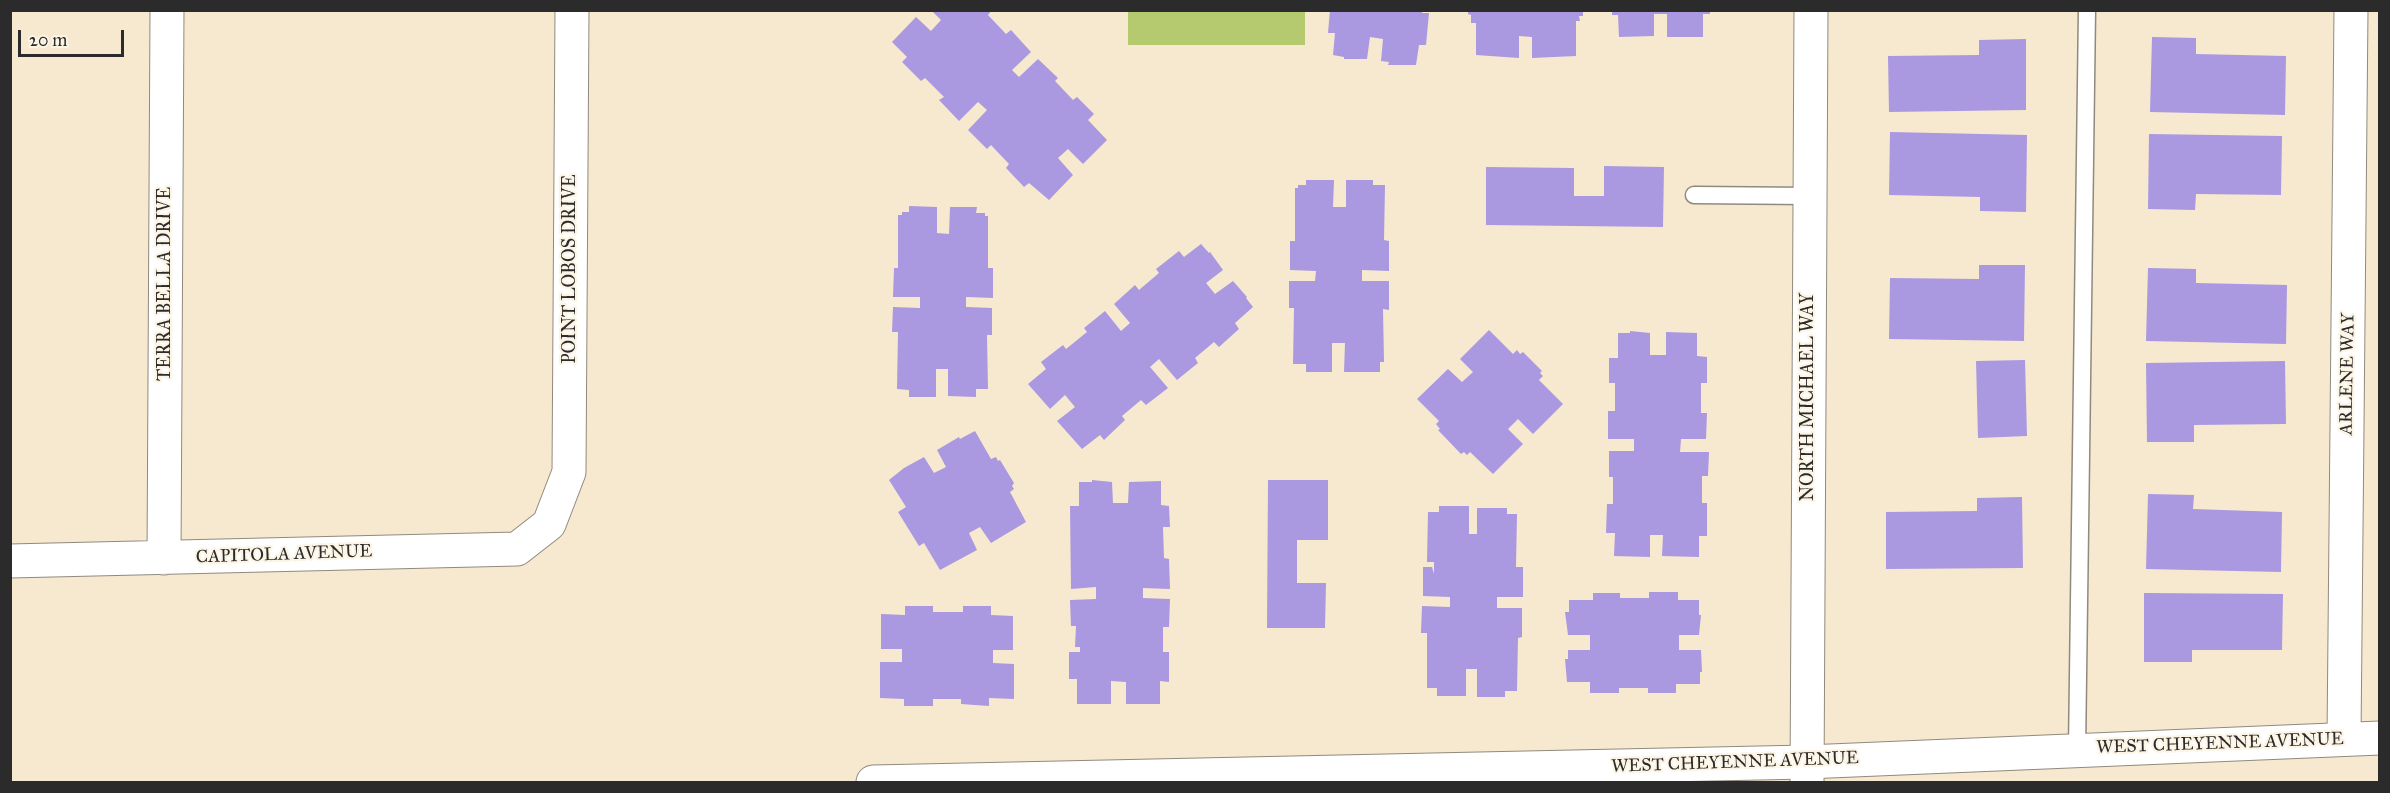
<!DOCTYPE html>
<html>
<head>
<meta charset="utf-8">
<style>
	body { margin:0 }
	#map { position:relative; width:2390px; height:793px; overflow:hidden; background:#f6e9d0; font-family:"IM FELL Great Primer",serif }
	canvas { display:block }
	.frame { position:absolute; inset:0; border:12px solid #2b2b2b; pointer-events:none }
	.scale { position:absolute; left:18px; top:30px; width:106px; height:27px; box-sizing:border-box; border:3px solid #2b2b2b; border-top:0; padding-left:8px; font-size:18px; line-height:21px; white-space:nowrap; color:#2b2b2b; -webkit-text-stroke:4px #fcf5e5; paint-order:stroke }
</style>
</head>
<body>
<div id="map">
<canvas width="2390" height="793"></canvas>
<div class="frame"></div>
<div class="scale">20 m</div>
</div>
<script>
const ctx = document.querySelector('canvas').getContext('2d');
ctx.lineJoin = 'round';
function fillPath(path, color) {
  ctx.fillStyle = color;
  ctx.fill(path, 'evenodd');
}
function trace(path, color, width, dash) {
  ctx.strokeStyle = color;
  ctx.lineWidth = width;
  ctx.lineCap = dash ? 'butt' : 'round';
  ctx.setLineDash(dash || []);
  ctx.stroke(path);
}
function label(font, color, halo, rows, align = 'center') {
  ctx.font = font + ' "IM FELL Great Primer",serif';
  ctx.lineWidth = 4.5;
  ctx.setLineDash([]);
  ctx.textBaseline = 'middle';
  ctx.strokeStyle = halo;
  ctx.fillStyle = color;
  for (const [text, x, y, turn = 0] of rows) {
    ctx.save();
    ctx.translate(x, y);
    ctx.rotate((+turn || 0) * Math.PI / 180);
    ctx.textAlign = isNaN(turn) ? turn : align;
    if (halo) ctx.strokeText(text, 0, 0);
    ctx.fillText(text, 0, 0);
    ctx.restore();
  }
}
const green = new Path2D(`
	M1128,11H1305V45H1128Z`);
const building = new Path2D(`
	M931,10H992L988,15L1006,34L1011,30L1031,52L1012,70L1019,77L1038,59L1058,78L1055,81L1073,100L1077,97L1094,114L1088,120L1107,140L1083,164L1068,149L1058,158L1073,175L1049,200L1029,183L1024,187L1006,168L1009,164L991,145L987,149L968,130L987,110L978,102L959,121L939,100L944,97L925,78L921,81L902,62L907,57L892,42L916,17L931,31L941,20Z
	M1330,10H1422V13H1429L1426,45H1419L1416,65H1388L1389,62L1381,61L1383,39L1370,37L1367,59H1344V57L1333,55L1335,33H1328Z
	M1468,10H1583V16H1579L1580,21H1576V56L1532,58V37L1519,36V58L1476,55V23H1471V15L1468,14Z
	M1612,10H1710V14H1703V37H1667V14H1654V36L1619,37L1618,15H1612Z
	M2152,37L2196,38V54L2286,56L2285,115L2150,112Z
	M2026,39V110L1889,112L1888,56L1979,55V40Z
	M1890,132L2027,135L2026,212L1980,211V197L1889,195Z
	M2149,134L2282,136L2281,195L2196,194L2195,210L2148,209Z
	M1604,166L1664,167L1663,227L1486,225V167L1574,168V196H1604Z
	M1306,180H1334L1333,207H1346V180H1373V185H1385L1384,240L1389,241V271L1362,270V281H1389V310L1383,309L1384,362H1380V372H1344L1345,343H1332V372H1306V364H1293L1294,308H1289V281H1315L1316,271L1290,270V241H1295V188H1298V185H1306Z
	M909,206L937,207V233L949,234L950,207H977L976,213H985V216H988V268H993V298L966,297V307L992,308V335H987L988,389H976V397L948,396V369H936V397H909V390L897,389L898,332H892L893,307L920,308V297H893L894,268H898V215H902V212H909Z
	M1201,244L1209,253L1210,252L1223,270L1206,283L1215,294L1233,281L1247,297L1246,298L1253,307L1235,323L1239,329L1219,347L1214,342L1195,358L1198,363L1177,380L1159,359L1150,367L1168,388L1146,405L1141,400L1122,416L1125,420L1104,440L1100,435L1082,449L1057,421L1075,407L1065,395L1050,409L1028,384L1046,369L1041,362L1063,345L1066,349L1087,332L1084,328L1105,311L1121,331L1130,323L1114,304L1135,285L1139,290L1159,273L1156,269L1179,251L1184,257Z
	M1979,265H2025L2024,341L1889,339L1890,278L1979,279Z
	M2148,268L2196,269V283L2287,285L2286,344L2146,341Z
	M1489,330L1513,354L1517,350L1520,354L1523,352L1542,371L1540,373L1543,376L1539,380L1563,404L1533,434L1518,419L1508,429L1523,444L1493,474L1470,452L1467,455L1464,452L1461,454L1438,430L1440,429L1436,424L1439,421L1417,399L1448,369L1462,382L1473,372L1460,359Z
	M1630,331L1650,333V355H1666V332L1697,333V356L1707,357V383H1701V413H1707L1706,439H1681L1680,452H1709L1708,476H1702V503H1707V536H1699V557L1662,556L1663,535H1650V557L1614,556L1615,533H1606L1607,504H1613V477H1609V451H1634V439H1608V411H1615V383H1609V358H1618V333H1630Z
	M2025,360L2027,436L1978,438L1976,361Z
	M2285,361L2286,424L2194,425V442H2147L2146,363Z
	M975,431L991,459L996,457L998,461L1000,460L1014,483L1012,486L1014,489L1010,492L1026,522L991,543L980,527L969,533L977,550L940,570L924,543L919,546L898,512L906,507L889,480L904,468L924,457L934,473L946,467L937,450L959,437L960,439Z
	M1092,480L1112,482L1113,503H1128L1129,482L1161,481V505L1169,506L1170,527H1163L1164,558L1169,559L1170,589L1143,588V598L1170,599L1169,627H1163V652H1169V682L1160,681V704H1126V682L1111,681V704H1077V679H1069V652H1080V647H1075L1076,626H1071L1070,600L1096,599V587L1071,589L1070,506H1079V482H1092Z
	M1268,480H1328V540H1297V583H1326L1325,628H1267Z
	M2148,494L2194,495L2193,509L2282,512L2281,572L2146,569Z
	M2022,497L2023,568L1886,569V512L1977,511V498Z
	M1439,506H1469V534H1477V508H1507V514H1517L1516,567H1523V597H1497V608H1522V637L1518,638L1517,691H1505V697H1477V669H1466V696H1437V688H1427V633H1421L1422,606L1450,607V597L1423,596V567H1432L1434,574V562H1427L1428,512H1439Z
	M1649,592H1678V600H1699V615H1701L1699,635H1679V650H1701L1702,672H1700V684H1676V693H1648V688H1619V693H1590V682H1567L1565,659H1568V650H1590V635H1568L1565,612H1569V600H1593V593H1620V598H1649Z
	M2144,593L2283,594L2282,650H2192V662H2144Z
	M905,606H933V612H963V606H991V615L1013,616V650H993V663L1014,664V699L989,698V706L961,704V699H933V706H904V699L880,698V662H902V649H881V614L905,615Z`);
const service = new Path2D(`
	M1694,195L1810,196
	M2077,750L2087,10`);
const minor = new Path2D(`
	M164,558L167,10
	M10,561L517,549L549,524L569,472L572,10
	M2344,738L2351,10`);
const tertiary = new Path2D(`
	M1807,782L1811,10`);
const primary = new Path2D(`
	M873,782L1806,762L2380,738`);
const streetNames = [
	["POINT LOBOS DRIVE",571,269,-90],
	["TERRA BELLA DRIVE",166,284,-90],
	["ARLENE WAY",2348,374,-89],
	["NORTH MICHAEL WAY",1809,397,-90],
	["CAPITOLA AVENUE",284,555,-2],
	["WEST CHEYENNE AVENUE",2220,744,-2],
	["WEST CHEYENNE AVENUE",1735,763,-2]
];
fillPath(green, '#b5ca6f');
fillPath(building, '#aa98e0');
trace(service, '#908a7e', 19);
trace(minor, '#908a7e', 35);
trace(tertiary, '#908a7e', 35);
trace(primary, '#908a7e', 35);
trace(service, '#fff', 16);
trace(minor, '#fff', 33);
trace(tertiary, '#fff', 33);
trace(primary, '#fff', 33);
label('18px', '#2b2b2b', '#fcf5e5', streetNames);
</script>
</body>
</html>
